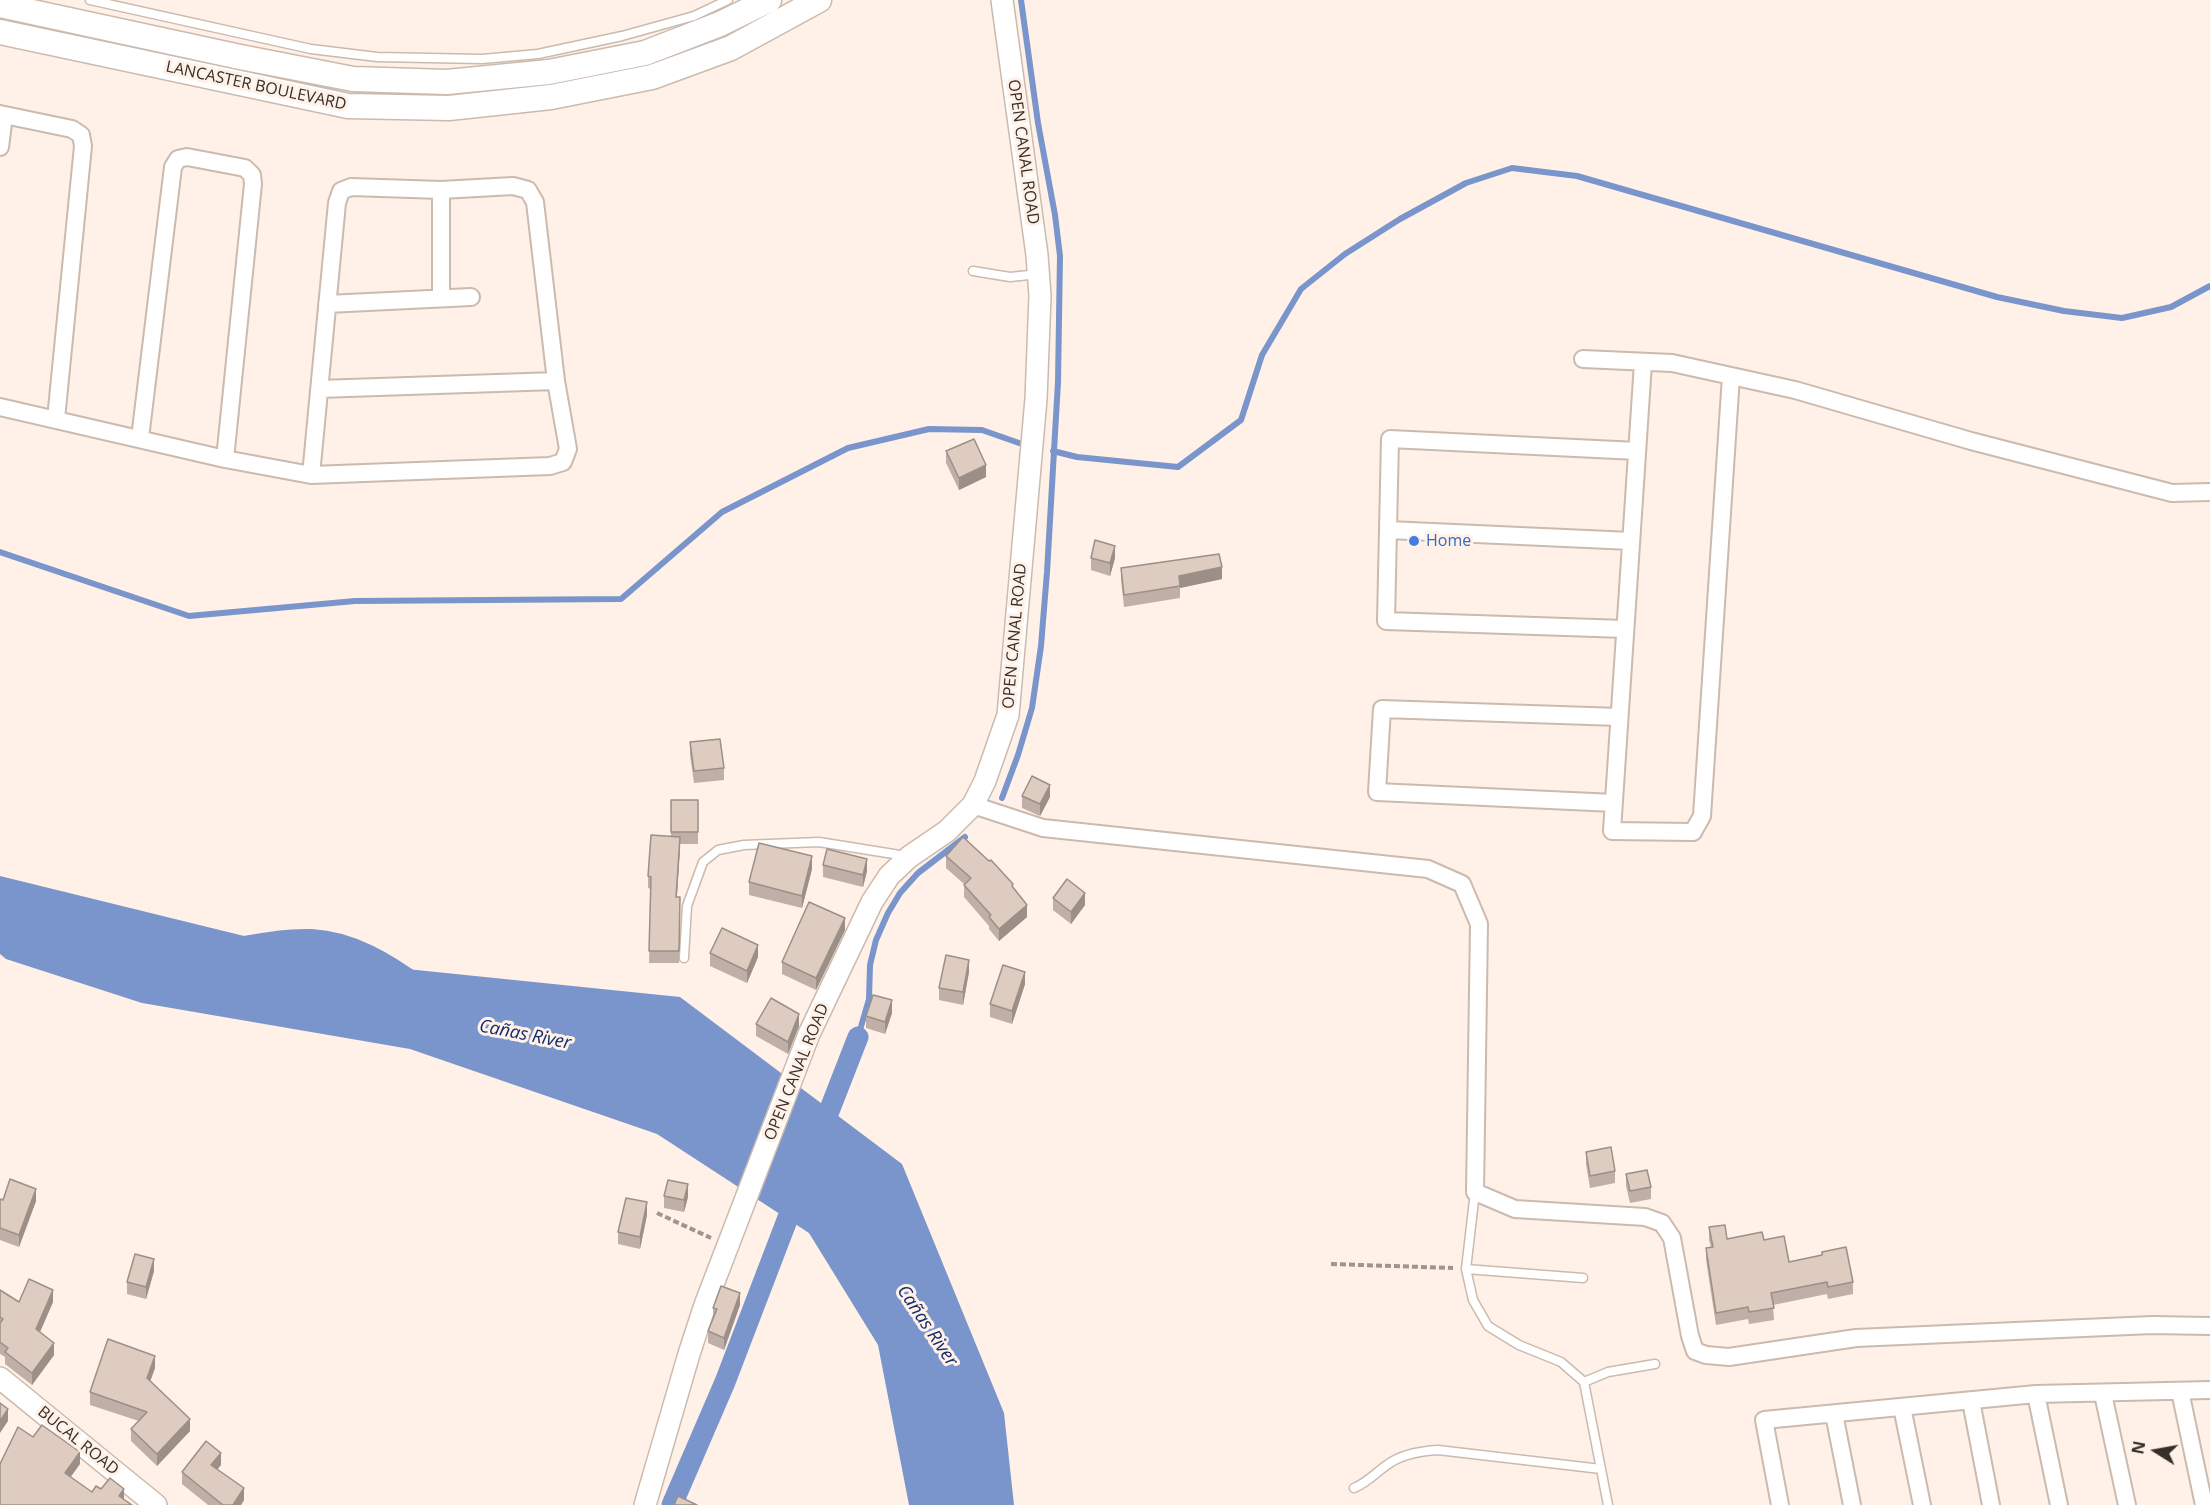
<!DOCTYPE html>
<html>
<head>
<meta charset="utf-8">
<style>
	body { margin:0 }
	#map { position:relative; width:2210px; height:1505px; overflow:hidden; background:#fff1e7; font-family:"Open Sans",sans-serif }
	canvas { display:block }
	.north { position:absolute; left:2126px; top:1421px; width:60px; height:60px; -webkit-text-stroke:4px #fff1e7; paint-order:stroke; rotate:281deg; font-size:16px; font-weight:700; line-height:24px; text-align:center; color:#36302b }
	.north::after { content:''; display:block; margin:auto; width:21px; height:27px; background:#36302b; clip-path:polygon(50% 0,100% 100%,50% 72%,0 100%) }
</style>
</head>
<body>
<div id="map">
<canvas width="2210" height="1505"></canvas>
<div class="north">N</div>
</div>
<script>
const ctx = document.querySelector('canvas').getContext('2d');
ctx.lineJoin = 'round';
function fillPath(path, color) {
  ctx.fillStyle = color;
  ctx.fill(path, 'evenodd');
}
function trace(path, color, width, dash) {
  ctx.strokeStyle = color;
  ctx.lineWidth = width;
  ctx.lineCap = dash ? 'butt' : 'round';
  ctx.setLineDash(dash || []);
  ctx.stroke(path);
}
function label(font, color, halo, rows, align = 'center') {
  ctx.font = font + ' "Open Sans",sans-serif';
  ctx.lineWidth = 6;
  ctx.setLineDash([]);
  ctx.textBaseline = 'middle';
  ctx.strokeStyle = halo;
  ctx.fillStyle = color;
  for (const [text, x, y, turn = 0] of rows) {
    ctx.save();
    ctx.translate(x, y);
    ctx.rotate((+turn || 0) * Math.PI / 180);
    ctx.textAlign = isNaN(turn) ? turn : align;
    if (halo) ctx.strokeText(text, 0, 0);
    ctx.fillText(text, 0, 0);
    ctx.restore();
  }
}
const water = new Path2D(`
	M0,876L358,964L680,997L902,1164L1004,1413L1014,1505H909L878,1345L809,1233L657,1134L410,1049L142,1003L6,959L0,954Z`);
const stream = new Path2D(`
	M1053,451L1077,457L1178,467L1241,420L1262,355L1301,289L1345,254L1400,219L1466,183L1512,168L1577,176L1997,297L2064,311L2122,318L2171,307L2210,286
	M0,552L189,616L355,601L621,599L722,512L848,448L929,429L982,430L1019,443
	M1002,798L1018,755L1032,708L1041,646L1047,572L1058,382L1060,256L1055,215L1038,123L1021,0
	M858,1037L869,999L870,965L876,940L888,913L900,893L918,873L965,837`);
const canal = new Path2D(`
	M819,1137L858,1037
	M672,1505L725,1382L797,1194`);
const river = new Path2D(`
	M245,955C266,951 289,947 311,948C349,950 383,971 413,993`);
const path = new Path2D(`
	M657,1213L711,1238
	M1331,1264L1453,1268`);
const service = new Path2D(`
	M90,0L311,49L377,57L482,59L538,54L622,36L694,16L728,0
	M973,271L1010,277L1039,274
	M684,958L687,906L703,862L718,850L744,845L819,842L906,856
	M1475,1192L1466,1269L1473,1300L1488,1326L1519,1345L1561,1362L1584,1382L1608,1505
	M1466,1269L1583,1278
	M1584,1382L1608,1372L1655,1364
	M1354,1488C1369,1482 1379,1469 1393,1461C1407,1453 1422,1451 1438,1450L1601,1469`);
const minor = new Path2D(`
	M0,114L72,129L81,135L83,146L56,419
	M0,147L4,115
	M441,190V298
	M327,304L471,297
	M1583,359L1672,363L1795,390L1971,441L2172,493L2210,492
	M1643,363L1612,831L1693,832L1702,816L1731,376
	M319,389L556,381
	M0,407L225,459L311,475L550,466L563,462L568,449L556,381L535,202L528,190L513,186L441,190L351,187L341,191L337,203L311,475
	M140,438L173,167L178,159L187,157L245,168L252,175L253,184L225,459
	M1388,530L1631,541
	M1625,629L1386,621L1390,439L1637,451
	M1614,803L1377,792L1382,709L1619,717
	M973,805L1043,828L1428,869L1462,884L1479,924L1475,1192L1515,1209L1645,1217L1662,1223L1672,1238L1690,1336L1695,1351L1706,1355L1729,1357L1856,1338L2152,1325L2210,1326
	M2180,1391L2204,1505
	M2036,1394L2059,1505
	M2103,1394L2127,1505
	M1971,1401L1991,1505
	M1902,1407L1922,1505
	M1834,1414L1852,1505
	M1780,1505L1764,1420L2036,1394L2210,1390`);
const tertiary = new Path2D(`
	M0,1378L156,1505
	M645,1505L689,1354L705,1305L809,1034L872,902L889,876L909,857L947,831L973,805L985,781L1008,715L1036,399L1040,296L1037,255L1002,0`);
const secondary = new Path2D(`
	M0,5L240,57L353,79L447,82L549,72L645,53L720,24L769,0
	M0,32L348,106L449,108L551,97L652,77L731,48L819,0`);
const wall = new Path2D(`
	M946,451L986,477L959,490L946,463Z
	M1091,558H1115L1110,576L1091,570Z
	M1121,568L1222,579L1180,588V598L1124,607L1121,580Z
	M690,742L724,768V780L694,783L690,755Z
	M1022,796L1050,797L1040,816L1022,808Z
	M671,800H698V844H680L677,897H680L679,963H649L651,889L648,888V876L671,836Z
	M946,856L1013,887L1027,917L999,941L989,929V926L964,897V884L946,868Z
	M823,865L867,871L863,887L823,877Z
	M812,869L802,908L749,895V882Z
	M1053,898L1085,905L1071,924L1053,910Z
	M845,930L816,990L782,974V962Z
	M710,953L758,957L747,983L710,966Z
	M969,972L963,1005L939,1000V988Z
	M1025,984L1012,1024L990,1017V1004Z
	M892,1013L885,1034L866,1028V1016Z
	M756,1024L799,1026L788,1054L756,1036Z
	M1586,1152L1615,1171V1183L1590,1188L1586,1164Z
	M1626,1174L1651,1187V1199L1630,1203L1626,1186Z
	M664,1196L688,1197L684,1212L664,1208Z
	M0,1199L3,1200L36,1201L19,1247L0,1240Z
	M647,1215L640,1249L618,1244V1232Z
	M1709,1227L1727,1239L1764,1240L1789,1262L1822,1255V1252L1853,1282V1294L1828,1299L1827,1294L1773,1305L1774,1320L1749,1324L1748,1319L1716,1325L1706,1260V1248L1711,1247L1709,1240Z
	M154,1271L146,1299L127,1294V1282Z
	M0,1290L19,1302H53L40,1332L54,1355L32,1385L5,1364V1357L0,1354Z
	M740,1305L724,1350L708,1343V1331L713,1318V1308Z
	M155,1368L150,1381L190,1431L157,1466L131,1441V1429L139,1421L90,1405V1392Z
	M221,1465L217,1469L244,1500L241,1505H208L182,1484V1472Z`);
const shadedWall = new Path2D(`
	M986,465V477L959,490V478Z
	M1115,546V558L1110,576V563Z
	M1222,567V579L1180,588L1179,576Z
	M1050,785V797L1040,816V804Z
	M680,837V849L676,909V897Z
	M812,856V869L802,908V896Z
	M867,859V871L863,887V875Z
	M1085,893V905L1071,924V912Z
	M1027,905V917L999,941V929Z
	M845,918V930L816,990V978Z
	M758,945V957L747,983V971Z
	M969,960V972L963,1005V992Z
	M1025,972V984L1012,1024V1011Z
	M892,1000V1013L885,1034V1022Z
	M799,1014V1026L788,1054V1042Z
	M688,1184V1197L684,1212V1200Z
	M36,1189V1201L19,1247V1235Z
	M647,1202V1215L640,1249V1237Z
	M154,1259V1271L146,1299V1287Z
	M53,1290V1302L36,1341V1329Z
	M740,1293V1305L724,1350V1338Z
	M54,1343V1355L32,1385V1373Z
	M155,1356V1368L147,1390V1378Z
	M8,1409V1421L0,1433V1421Z
	M190,1419V1431L157,1466V1454Z
	M80,1452V1464L65,1485V1473Z
	M221,1453V1465L211,1477V1465Z
	M244,1488V1500L241,1505H233Z
	M124,1489V1501L119,1496Z`);
const building = new Path2D(`
	M974,439L986,465L959,478L946,451Z
	M1095,540L1115,546L1110,563L1091,558Z
	M1219,554L1222,567L1179,576L1180,586L1124,595L1121,568Z
	M720,739L724,768L694,771L690,742Z
	M1032,776L1050,785L1040,804L1022,796Z
	M671,800H698V832H671Z
	M651,835L680,837L676,897H680L679,951H649L651,877L648,876Z
	M963,837L989,861L991,860L1013,884L1012,886L1027,905L999,929L989,917L991,915L964,885L971,878L946,856Z
	M759,843L812,856L802,896L749,882Z
	M827,849L867,859L863,875L823,865Z
	M1067,879L1085,893L1071,912L1053,898Z
	M809,902L845,918L816,978L782,962Z
	M722,928L758,945L747,971L710,953Z
	M946,955L969,960L963,992L939,988Z
	M1003,965L1025,972L1012,1011L990,1004Z
	M873,995L892,1000L885,1022L866,1016Z
	M771,998L799,1014L788,1042L756,1024Z
	M1611,1147L1615,1171L1590,1176L1586,1152Z
	M1647,1170L1651,1187L1630,1191L1626,1174Z
	M10,1179L36,1189L19,1235L0,1228V1199L3,1200Z
	M668,1180L688,1184L684,1200L664,1196Z
	M626,1198L647,1202L640,1237L618,1232Z
	M1725,1225L1727,1239L1762,1232L1764,1240L1784,1236L1789,1262L1822,1255V1252L1846,1247L1853,1282L1828,1287L1827,1282L1771,1293L1774,1308L1749,1312L1748,1307L1716,1313L1706,1248L1713,1247L1709,1227Z
	M135,1254L154,1259L146,1287L127,1282Z
	M29,1279L53,1290L36,1329L54,1343L32,1373L5,1352L8,1348L0,1342V1323L3,1319L0,1317V1290L19,1302Z
	M721,1286L740,1293L724,1338L708,1331L717,1309L713,1308Z
	M108,1339L155,1356L147,1378L190,1419L157,1454L131,1429L147,1412L90,1392Z
	M0,1403L8,1409L0,1421Z
	M42,1425L80,1452L65,1473L92,1492L96,1486L101,1489L110,1478L124,1489L119,1496L132,1505H0V1464L18,1427L33,1437Z
	M206,1441L221,1453L211,1465L244,1488L233,1505H223L182,1472Z
	M678,1496L697,1505H674Z`);
const markers = [
	[1414,541,6,"#3f7fe0"]
];
const streetNames = [
	["LANCASTER BOULEVARD",256,86,12],
	["OPEN CANAL ROAD",1023,152,82],
	["OPEN CANAL ROAD",1015,636,-85],
	["OPEN CANAL ROAD",797,1072,-68],
	["BUCAL ROAD",78,1441,39]
];
const shopNames = [
	["Home",1426,541]
];
const waterNames = [
	["Cañas River",525,1035,11],
	["Cañas River",927,1326,56]
];
fillPath(water, '#7995cb');
trace(stream, '#7995cb', 6);
trace(canal, '#7995cb', 21);
trace(river, '#7995cb', 38);
trace(service, '#cbbaae', 11);
trace(minor, '#cbbaae', 20);
trace(tertiary, '#cbbaae', 24);
trace(secondary, '#cbbaae', 27);
trace(path, '#9f958e', 4, [6, 3]);
trace(service, '#fff', 8);
trace(minor, '#fff', 16);
trace(tertiary, '#fff', 21);
trace(secondary, '#fff', 24);
fillPath(wall, '#bfafa6');
fillPath(shadedWall, '#9b8f87');
fillPath(building, '#deccc1');
trace(building, '#9b8f87', 1.5);
for (const [x, y, r, color] of markers) {
  const dot = new Path2D();
  dot.arc(x, y, r, 0, 2 * Math.PI);
  ctx.fillStyle = color;
  ctx.fill(dot);
  trace(dot, '#fff1e7', 2);
}
label('16px', '#36302b', '#fff1e7', streetNames);
label('16px', '#366cbe', '#fff1e7', shopNames, 'left');
label('italic 18px', '#0f2b6b', '#fff1e7', waterNames);
</script>
</body>
</html>
